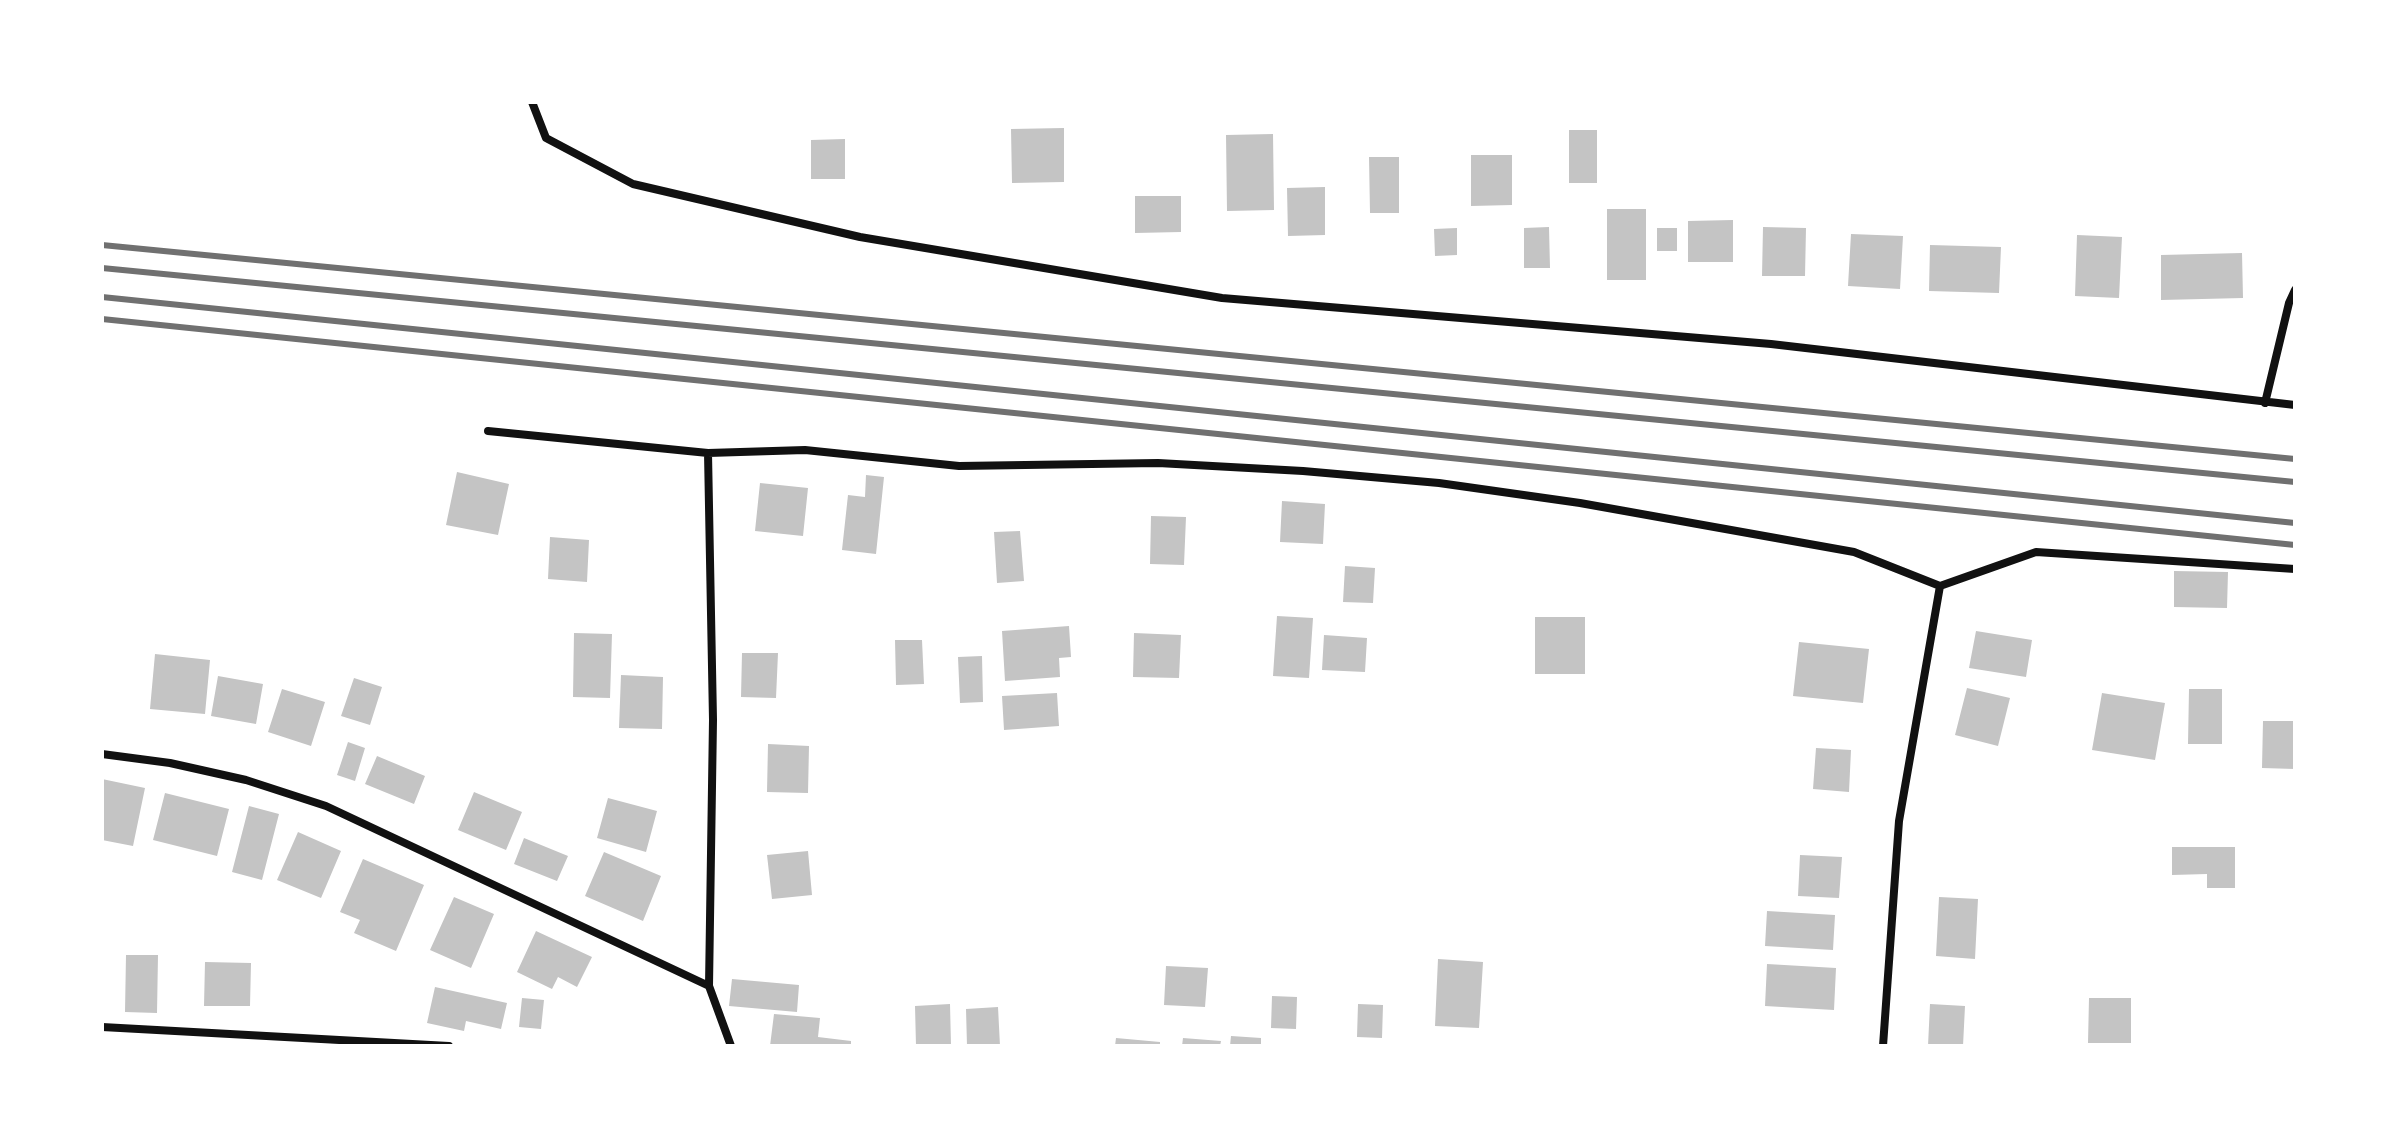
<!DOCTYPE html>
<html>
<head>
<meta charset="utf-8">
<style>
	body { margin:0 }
	#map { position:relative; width:2397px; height:1148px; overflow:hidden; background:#fff; font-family:"IBM Plex Serif",serif }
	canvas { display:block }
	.frame { position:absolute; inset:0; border:104px solid #fff; pointer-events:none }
</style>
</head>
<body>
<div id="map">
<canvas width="2397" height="1148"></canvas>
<div class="frame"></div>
</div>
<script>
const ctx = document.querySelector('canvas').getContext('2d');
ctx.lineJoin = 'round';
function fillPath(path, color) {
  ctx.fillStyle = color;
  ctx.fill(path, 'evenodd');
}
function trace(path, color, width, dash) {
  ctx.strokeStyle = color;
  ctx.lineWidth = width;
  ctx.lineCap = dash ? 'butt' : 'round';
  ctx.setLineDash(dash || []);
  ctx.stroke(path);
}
const building = new Path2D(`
	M1064,128V182L1012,183L1011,129Z
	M1569,130H1597V183H1569Z
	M1273,134L1274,210L1227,211L1226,135Z
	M845,139V179H811V140Z
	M1471,155H1512V205L1471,206Z
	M1369,157H1399V213H1370Z
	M1325,187V235L1288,236L1287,188Z
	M1135,196H1181V232L1135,233Z
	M1607,209H1646V280H1607Z
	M1733,220V262H1688V221Z
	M1549,227L1550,268H1524V228Z
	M1763,227L1806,228L1805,276H1762Z
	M1457,228V255L1435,256L1434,229Z
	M1657,228H1677V251H1657Z
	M1851,234L1903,236L1900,289L1848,286Z
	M2077,235L2122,237L2119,298L2075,296Z
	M1930,245L2001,247L1999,293L1929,291Z
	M2242,253L2243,298L2161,300V255Z
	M457,472L509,484L498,535L446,525Z
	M866,475L884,477L876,554L842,550L848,495L865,497Z
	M760,483L808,488L803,536L755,531Z
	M1282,501L1325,504L1323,544L1280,542Z
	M1151,516L1186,517L1184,565L1150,564Z
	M1020,531L1024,581L997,583L994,532Z
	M550,537L589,540L587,582L548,579Z
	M1345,566L1375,568L1373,603L1343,602Z
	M2174,571L2228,572L2227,608L2174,607Z
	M1277,616L1313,618L1309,678L1273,676Z
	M1535,617H1585V674H1535Z
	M1069,626L1071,657L1059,658L1060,677L1005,681L1002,631Z
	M1976,631L2032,640L2026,677L1969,668Z
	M574,633L612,634L610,698L573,697Z
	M1134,633L1181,635L1179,678L1133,677Z
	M1324,635L1367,638L1365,672L1322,670Z
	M895,640H922L924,684L896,685Z
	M1799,642L1869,649L1863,703L1793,696Z
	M742,653H778L776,698L741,697Z
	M155,654L210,660L205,714L150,709Z
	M982,656L983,702L960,703L958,657Z
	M621,675L663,677L662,729L619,728Z
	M218,676L263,684L256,724L211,716Z
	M354,678L382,687L370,725L341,716Z
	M1967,688L2010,698L1998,746L1955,735Z
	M282,689L325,702L311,746L268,732Z
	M2189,689H2222V744H2188Z
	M1057,693L1059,726L1004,730L1002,696Z
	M2102,693L2165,703L2155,760L2092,750Z
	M2263,721H2295V769L2262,768Z
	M348,742L365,748L355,781L337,775Z
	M768,744L809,746L808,793L767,792Z
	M1816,748L1851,750L1849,792L1813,789Z
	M377,756L425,776L414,804L365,784Z
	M102,779L145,788L133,846L102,840Z
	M474,792L522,812L506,850L458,830Z
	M165,793L229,809L217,856L153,840Z
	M608,798L657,811L646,852L597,838Z
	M249,806L279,814L262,880L232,872Z
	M298,832L341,851L321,898L277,880Z
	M524,838L568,856L557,881L514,864Z
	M2172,847H2235V888H2207V874L2172,875Z
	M808,851L812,895L772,899L767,855Z
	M604,852L661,876L643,921L585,896Z
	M1800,855L1842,857L1839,898L1798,896Z
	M363,859L424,885L396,951L354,933L360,920L340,912Z
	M454,897L494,914L471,968L430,950Z
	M1939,897L1978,899L1975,959L1936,956Z
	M1767,911L1835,915L1833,950L1765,946Z
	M536,931L592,957L577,987L558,977L552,989L517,972Z
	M126,955H158L157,1013L125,1012Z
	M1438,959L1483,962L1479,1028L1435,1026Z
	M205,962L251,963L250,1006H204Z
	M1767,964L1836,968L1834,1010L1765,1006Z
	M1166,966L1208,968L1205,1007L1164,1005Z
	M732,979L799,985L797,1012L729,1006Z
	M435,987L507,1003L501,1029L466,1021L464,1031L427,1023Z
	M1272,996L1297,997L1296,1029L1271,1028Z
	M522,998L544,1000L541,1029L519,1027Z
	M2089,998H2131V1043H2088Z
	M950,1004L951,1046H916L915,1006Z
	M1358,1004L1383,1005L1382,1038L1357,1037Z
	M1930,1004L1965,1006L1963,1046H1928Z
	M998,1007L1000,1046H967L966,1009Z
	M774,1014L820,1018L818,1037L851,1041V1046H770Z
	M1231,1036L1261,1038V1046H1230Z
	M1116,1038L1160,1042V1046H1115Z
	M1183,1038L1221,1041L1220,1046H1182Z`);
const minor = new Path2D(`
	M532,102L546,138L633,184L860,237L1222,298L1771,344L2295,405
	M2265,403L2289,303L2295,290
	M488,431L708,453L805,450L959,466L1158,463L1303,471L1439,483L1580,503L1854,552L1940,586L2036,552L2295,569
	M708,453L713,720L709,986L731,1046
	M102,754L170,763L246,780L326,806L709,986
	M102,1027L449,1046
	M1883,1046L1899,821L1940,586`);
const rail = new Path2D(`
	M102,245L2295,459
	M102,268L2295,482
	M102,297L2295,523
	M102,319L2295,545`);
fillPath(building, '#c4c4c4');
trace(minor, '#111', 8);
trace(rail, '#707070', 6);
</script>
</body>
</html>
